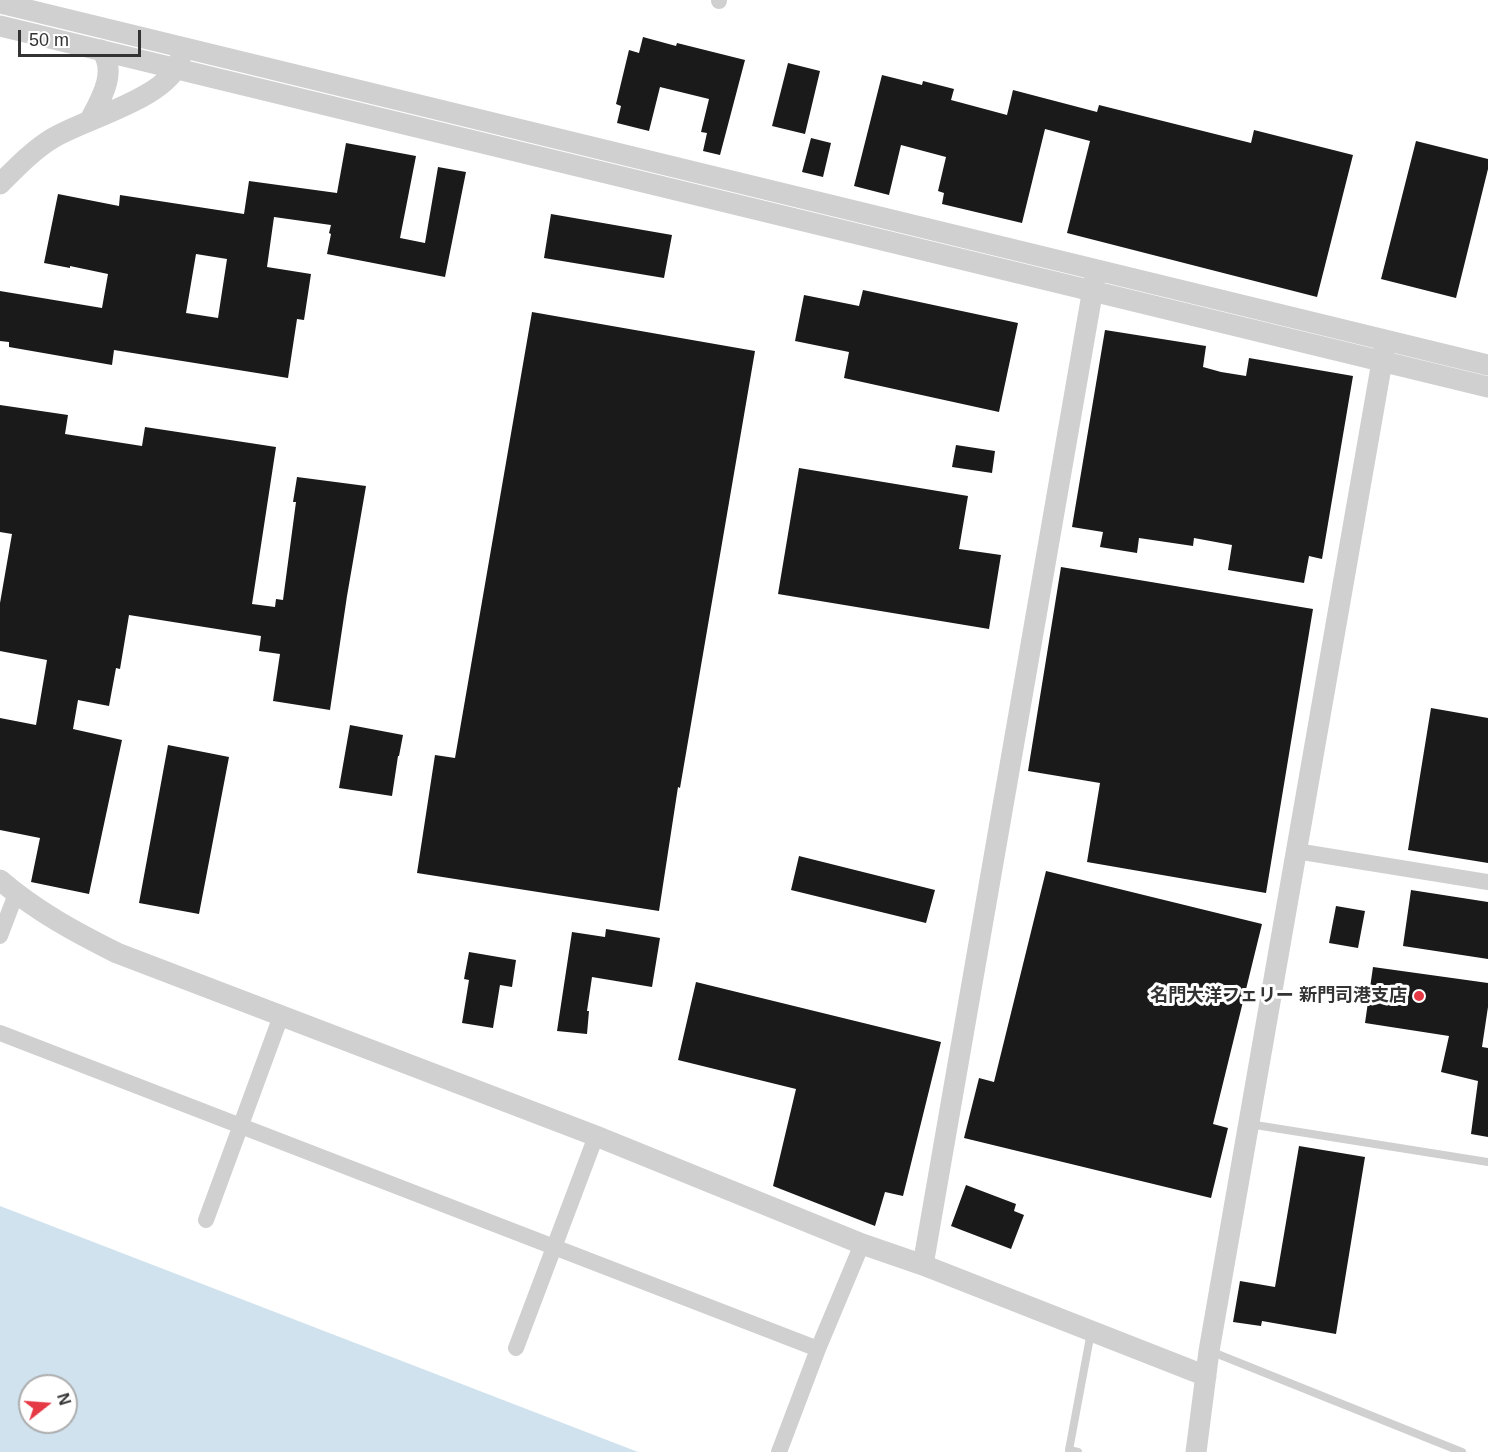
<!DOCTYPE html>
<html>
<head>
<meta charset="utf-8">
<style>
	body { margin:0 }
	#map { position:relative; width:1488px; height:1452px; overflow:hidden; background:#fff; font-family:Arial,sans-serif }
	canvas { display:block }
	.north { position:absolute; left:18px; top:1374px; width:60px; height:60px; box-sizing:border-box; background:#fff; border:2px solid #adadad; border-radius:50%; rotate:73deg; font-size:16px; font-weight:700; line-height:24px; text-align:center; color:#333 }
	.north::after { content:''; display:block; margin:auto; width:21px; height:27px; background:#e63946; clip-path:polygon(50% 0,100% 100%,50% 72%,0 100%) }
	.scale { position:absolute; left:18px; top:30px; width:123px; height:27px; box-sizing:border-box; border:3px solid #333; border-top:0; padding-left:8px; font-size:18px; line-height:21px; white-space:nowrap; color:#333; -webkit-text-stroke:4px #fff; paint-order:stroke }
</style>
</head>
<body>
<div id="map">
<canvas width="1488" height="1452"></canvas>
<div class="north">N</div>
<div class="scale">50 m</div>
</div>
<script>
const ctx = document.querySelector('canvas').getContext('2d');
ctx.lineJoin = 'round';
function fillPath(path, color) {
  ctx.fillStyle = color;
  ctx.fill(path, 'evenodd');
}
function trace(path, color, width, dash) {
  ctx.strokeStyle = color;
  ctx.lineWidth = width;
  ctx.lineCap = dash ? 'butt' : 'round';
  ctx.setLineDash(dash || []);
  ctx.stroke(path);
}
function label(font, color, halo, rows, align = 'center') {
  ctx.font = font + ' Arial,"Noto Sans JP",sans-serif';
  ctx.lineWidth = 6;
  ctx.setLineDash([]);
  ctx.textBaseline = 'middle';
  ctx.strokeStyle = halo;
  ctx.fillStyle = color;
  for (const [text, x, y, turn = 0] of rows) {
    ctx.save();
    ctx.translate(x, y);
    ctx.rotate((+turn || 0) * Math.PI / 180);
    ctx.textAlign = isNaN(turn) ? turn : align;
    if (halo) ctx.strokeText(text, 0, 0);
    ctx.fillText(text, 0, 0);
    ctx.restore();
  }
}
const water = new Path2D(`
	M0,1206L638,1452H0ZM30,1386H66V1422H30Z`);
const building = new Path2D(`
	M643,37L676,46L677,43L745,60L720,155L703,151L707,133L701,132L709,99L660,87L649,131L617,123L621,106L616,104L629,50L639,53Z
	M788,63L820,71L805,134L772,126Z
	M882,75L922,85L923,81L954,89L951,100L1007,115L1013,90L1097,112L1099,105L1251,143L1254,130L1353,155L1317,297L1067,233L1090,141L1045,129L1022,223L942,204L944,193L938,191L946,157L901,145L889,195L854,186Z
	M811,138L831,143L823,177L802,172Z
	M1416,141L1488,159V169L1456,298L1381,279Z
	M346,143L416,156L400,238L425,243L438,167L466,172L445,277L327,254L331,234L329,233L331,225L274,217L267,267L311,274L304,320L297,319L288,378L114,350L112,365L9,347V342L0,341V291L102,308L108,274L70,266V268L44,263L58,194L119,206L120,195L244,214L249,181L337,193ZM196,254L227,259L218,318L186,313Z
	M551,214L672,235L664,278L544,258Z
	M863,290L1018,323L999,412L844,378L849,352L795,341L804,295L859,306Z
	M532,312L755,351L680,788L678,787L659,911L417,873L435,755L455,758Z
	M1105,330L1206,346L1203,367L1221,372L1246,376L1249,358L1353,376L1322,559L1309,556L1304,583L1228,570L1232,545L1194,538L1193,546L1139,538L1137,553L1100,547L1103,532L1072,527Z
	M0,405L68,415L65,434L142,446L145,427L276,447L252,604L275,607L276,599L283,600L296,502H293L297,477L366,486L347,596L330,710L273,701L280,654L259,651L261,636L129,615L120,669L116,668L109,706L78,700L73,729L122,740L89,894L31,882L40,838L0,830V718L36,725L47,660L0,651V603L12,534L0,532Z
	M956,445L995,451L992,473L952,467Z
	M799,468L968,496L959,549L1001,555L989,629L778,594Z
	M1061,567L1313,609L1266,893L1087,862L1100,783L1028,771Z
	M1431,708L1488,718V863L1408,850Z
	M350,725L403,735L399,756H398L392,796L339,788Z
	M168,745L229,757L199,914L139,903Z
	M799,856L935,890L926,923L791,890Z
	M1046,871L1262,924L1213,1124L1228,1128L1211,1198L964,1138L979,1078L994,1082Z
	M1411,890L1488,902V959L1403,946Z
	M1336,906L1365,911L1358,948L1329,943Z
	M606,929L660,938L652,987L592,977L587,1011H589L587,1034L557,1031L572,932L605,937Z
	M469,952L516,960L512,987L500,985L493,1028L462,1023L469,980L464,979Z
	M1373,967L1488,983V1007L1482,1047L1488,1048V1137L1471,1134L1478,1081L1441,1072L1449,1036L1365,1023Z
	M696,982L941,1042L903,1196L885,1192L875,1226L773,1186L796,1089L678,1060Z
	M1299,1146L1365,1157L1336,1334L1262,1321L1261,1326L1233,1322L1240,1281L1275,1287Z
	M966,1185L1016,1204L1014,1211L1024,1215L1011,1249L951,1226Z`);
const service = new Path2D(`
	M1249,1124L1488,1162
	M1210,1351L1462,1452
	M1078,1452L1069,1450L1091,1332`);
const minor = new Path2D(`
	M719,1V0
	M1296,851L1488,882
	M0,936L16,894
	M0,1033L818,1349
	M206,1220L281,1016
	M516,1348L596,1136
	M779,1452L818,1349L862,1244`);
const tertiary = new Path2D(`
	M1,0L0,3L1488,365
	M0,26L1488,387
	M90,120C101,99 118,71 101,50
	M0,184C16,168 33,150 53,138C86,118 170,98 180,59
	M0,880C36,911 75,932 117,953L596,1136L862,1244L923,1265L1206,1376
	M923,1265L1095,277
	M1196,1452L1209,1351L1384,350`);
const markers = [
	[1419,996,6,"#e63946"]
];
const poiNames = [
	["名門大洋フェリー 新門司港支店",1407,996]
];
fillPath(water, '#cfe2ee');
fillPath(building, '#1a1a1a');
trace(service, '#d0d0d0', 8);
trace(minor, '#d0d0d0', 16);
trace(tertiary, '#d0d0d0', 21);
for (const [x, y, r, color] of markers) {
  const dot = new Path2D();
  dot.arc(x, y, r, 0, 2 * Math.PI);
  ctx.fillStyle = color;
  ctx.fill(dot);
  trace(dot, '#fff', 2);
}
label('bold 18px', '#333', '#fff', poiNames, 'right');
</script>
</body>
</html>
